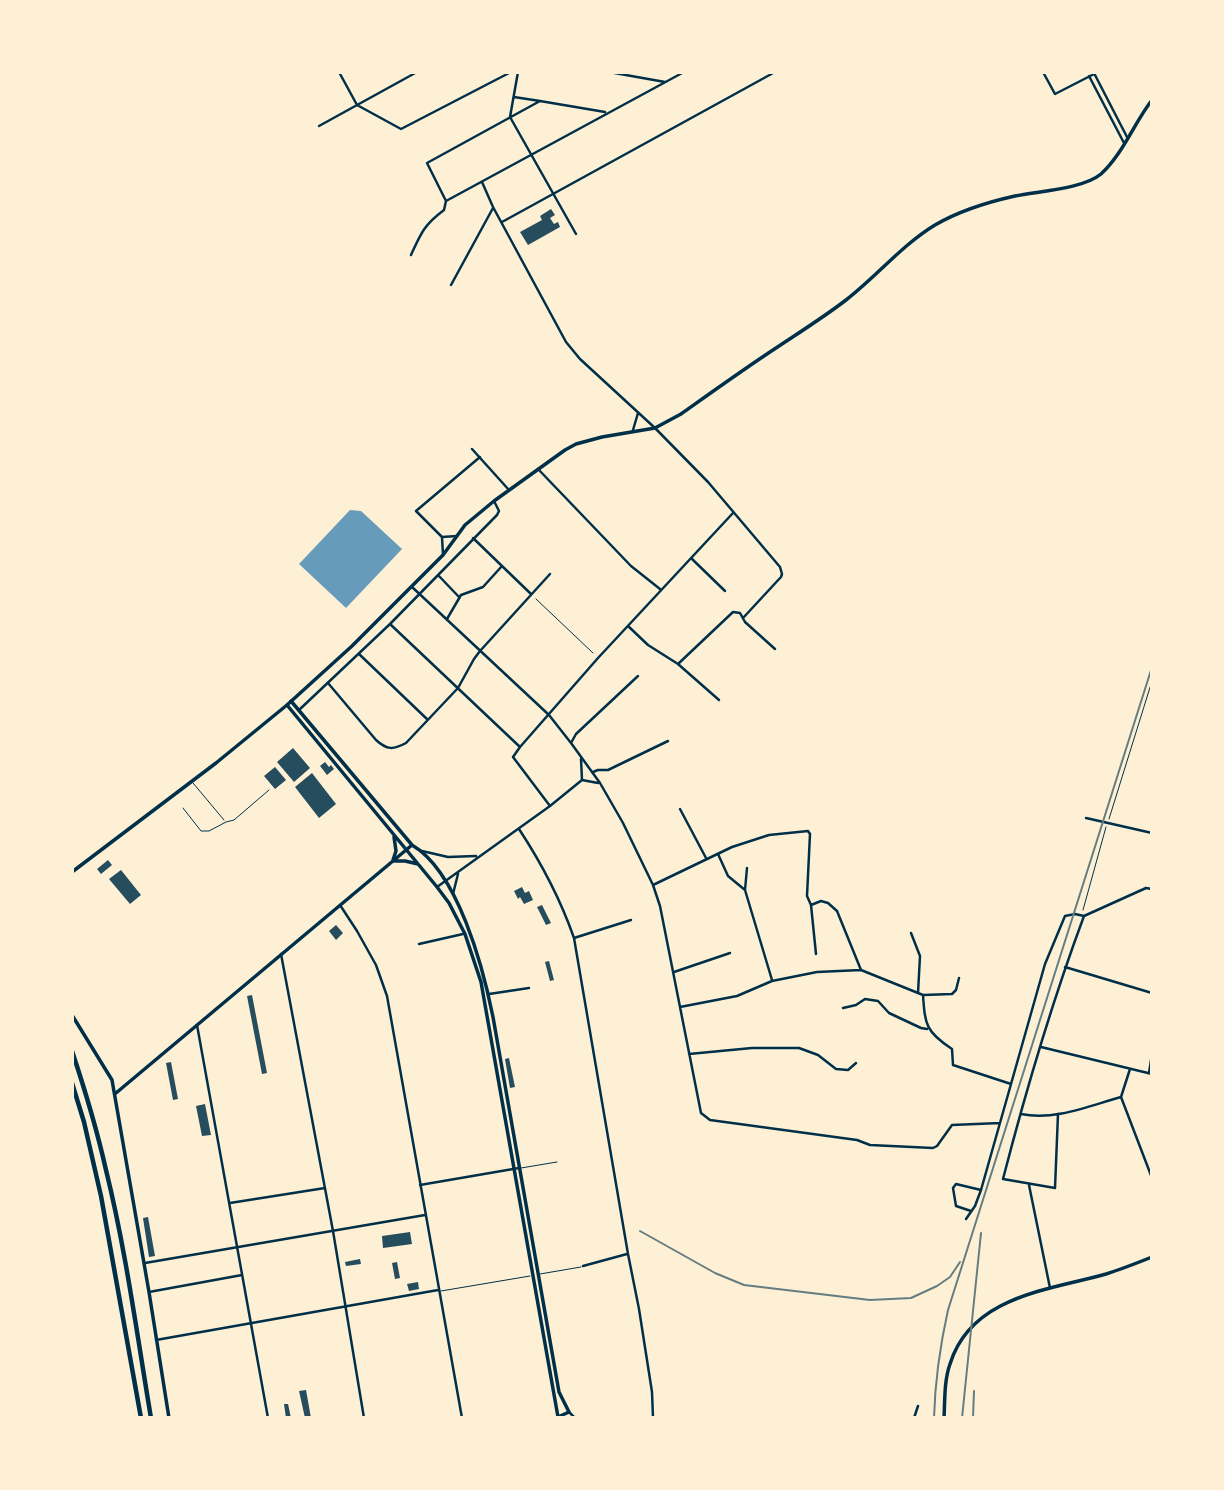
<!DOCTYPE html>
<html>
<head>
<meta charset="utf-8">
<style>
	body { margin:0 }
	#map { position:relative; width:1224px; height:1490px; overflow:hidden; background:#fdf0d5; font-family:Spectral,serif }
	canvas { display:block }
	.frame { position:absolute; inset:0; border:74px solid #fdf0d5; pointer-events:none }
</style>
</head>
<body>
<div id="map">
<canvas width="1224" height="1490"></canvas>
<div class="frame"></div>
</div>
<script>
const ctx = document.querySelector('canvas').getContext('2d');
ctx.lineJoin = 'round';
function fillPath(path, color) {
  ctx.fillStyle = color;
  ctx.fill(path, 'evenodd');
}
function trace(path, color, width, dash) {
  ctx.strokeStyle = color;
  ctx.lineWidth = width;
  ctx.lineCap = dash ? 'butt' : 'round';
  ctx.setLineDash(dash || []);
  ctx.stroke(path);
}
const water = new Path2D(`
	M350,510L361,511L402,549L346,608L299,564Z`);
const building = new Path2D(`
	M551,209L555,215L550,218L554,224L558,222L560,227L528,245L520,232L542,220L540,216Z
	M293,748L310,768L294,782L277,762Z
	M325,762L329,767L331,765L334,769L327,775L320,766Z
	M275,767L286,780L275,789L264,776Z
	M312,773L336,804L319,818L295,787Z
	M108,860L112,865L101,874L97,869Z
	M121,870L141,895L130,904L109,879Z
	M522,887L525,893L529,891L533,900L524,904L520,897L518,899L514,891Z
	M542,905L551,923L546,925L537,907Z
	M336,925L343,933L336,940L329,931Z
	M549,961L554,980L550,981L545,962Z
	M252,995L267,1073L262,1074L247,996Z
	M509,1058L515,1087L510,1088L505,1059Z
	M171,1062L178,1099L173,1100L166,1063Z
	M205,1104L211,1135L202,1136L196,1106Z
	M148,1217L155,1256L149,1257L143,1218Z
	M410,1232L412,1244L383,1248L382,1236Z
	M360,1259L361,1264L346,1266L345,1262Z
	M397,1262L400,1278L395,1279L392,1263Z
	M418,1282L419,1289L409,1291L407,1284Z
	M306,1390L311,1418H305L299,1391Z
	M284,1404H288L291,1418H286Z`);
const path = new Path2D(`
	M536,599L593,653
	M1109,819L1152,681
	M1083,910L1106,827`);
const service = new Path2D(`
	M193,783L224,820
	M183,808L201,831H209L226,822L234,820L269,790
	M521,1168L557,1162
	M540,1274L581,1267
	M441,1291L530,1276`);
const minor = new Path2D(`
	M339,72L357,105L401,129L511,72
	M518,72L510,117L576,234
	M609,72L665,82
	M1043,72L1055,94L1098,72
	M1095,75L1127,137
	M1089,76L1124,143
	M514,97L540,101
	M319,126L417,72
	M482,182L493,207L566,342L580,359L655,428L708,482L780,567L782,574L781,577L743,618
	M446,201L427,163L540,101L605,112
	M502,222L775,72
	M411,255C421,233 424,225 444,210L446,201L684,72
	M451,285L493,208
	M633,430L638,413
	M472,449L509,490
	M538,469L631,566L660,589
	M457,536L442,537L416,511L480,457
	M442,537L443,555
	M473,538L531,594
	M691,558L725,591
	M438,575L459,597
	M412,587L549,715L571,743L600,783L623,823L653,885L660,906L701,1113L710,1120L857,1140L870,1145L933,1148L937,1146L952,1125L1000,1123
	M447,619L461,595L483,587L502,566
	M390,624L520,747
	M628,626L648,645L678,664L719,700
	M359,654L428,720
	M678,664L733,612L740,613L745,622L775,649
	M328,683L376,740C387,750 393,750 406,743L458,688L474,659L480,651L550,574
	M299,710L390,624L497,515L499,511L494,501
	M571,743L576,734L638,676
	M581,759L582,780
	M593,772L598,770H608L668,741
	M550,806L513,757L520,747L598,658L733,513
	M680,809L706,858
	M1086,818L1152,833
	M519,829C542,864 560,898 574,938L628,1254L639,1309L652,1392L653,1418
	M422,851L448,857L476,856
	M718,854L728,876L745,890L772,980
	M653,885L732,847L769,835L808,831L810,834L807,896L811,905L816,954
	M437,887L550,806L582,780L598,783
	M745,890L747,868
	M453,894L458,874
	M340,905L357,931L376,965L387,996L462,1418
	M811,905L821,901L828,903L837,911L861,970
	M1084,916L1146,888L1152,889
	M911,933L920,956L918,993
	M574,938L631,920
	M419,944L463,934
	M281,954L333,1231L364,1418
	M1065,967L1152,993
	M674,972L730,953
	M489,994L529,988
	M923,995C925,1025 926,1032 952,1049L953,1065L1011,1084
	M680,1007L737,996L772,981L817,972L861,970L923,995L952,994L956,990L959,978
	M843,1008L856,1005L865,999L878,1001L889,1013L921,1028L927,1029
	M197,1025L268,1418
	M1041,1047L1152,1074
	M689,1054L752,1048H799L818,1055L836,1069L848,1070L856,1063
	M1149,1073L1152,1054
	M1121,1097L1152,1178
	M1021,1114C1054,1121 1089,1106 1121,1097L1130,1069
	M1058,1114L1055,1188L1003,1179C1026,1090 1052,1002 1084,916
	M420,1185L519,1168
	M1029,1185L1050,1288
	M230,1203L325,1188
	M971,1211L956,1206L953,1188L956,1184L981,1190
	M966,1219L975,1206L981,1190L1045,964L1065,916L1075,914L1084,916
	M145,1263L425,1215
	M583,1266L627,1254
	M149,1292L242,1275
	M156,1340L438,1290
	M569,1412L575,1418
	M914,1418L918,1406`);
const tertiary = new Path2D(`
	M287,705L437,887L449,903L465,934L481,982L558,1417L569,1412L559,1392L493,1017C483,967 458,872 412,845L291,701
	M393,860L396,851L394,837
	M394,861H405L418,864
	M72,1015L112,1080L149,1292L169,1418
	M116,1093L412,845
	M944,1418C945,1400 944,1381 950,1364C971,1296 1049,1290 1106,1274C1122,1269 1137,1263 1152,1257`);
const secondary = new Path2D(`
	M72,872L216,763L287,705L352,646L443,555L465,525L494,501L565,450L576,444L602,437L655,428L681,414C712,392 744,369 776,348C800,332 824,317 846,300C877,276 902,245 935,225C959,211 988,202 1015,196C1039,191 1083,189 1101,174C1123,154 1134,123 1152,100`);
const trunk = new Path2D(`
	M72,1051C85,1090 97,1130 106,1170C126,1251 137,1335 151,1418
	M72,1083L84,1122L101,1196L141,1418`);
const rail = new Path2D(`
	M640,1231L715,1273L744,1285L870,1300L911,1298L937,1286L950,1277L960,1262
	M934,1418C935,1381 940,1346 948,1310L1152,667
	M962,1418L981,1233
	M973,1418L974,1391`);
fillPath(water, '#669bbc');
fillPath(building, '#264d5e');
trace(path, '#003049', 1);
trace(service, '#003049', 1);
trace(minor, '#003049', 2.5);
trace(tertiary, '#003049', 3.5);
trace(secondary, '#003049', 3.5);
trace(trunk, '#003049', 4.5);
trace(rail, '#657d81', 2);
</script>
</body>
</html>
